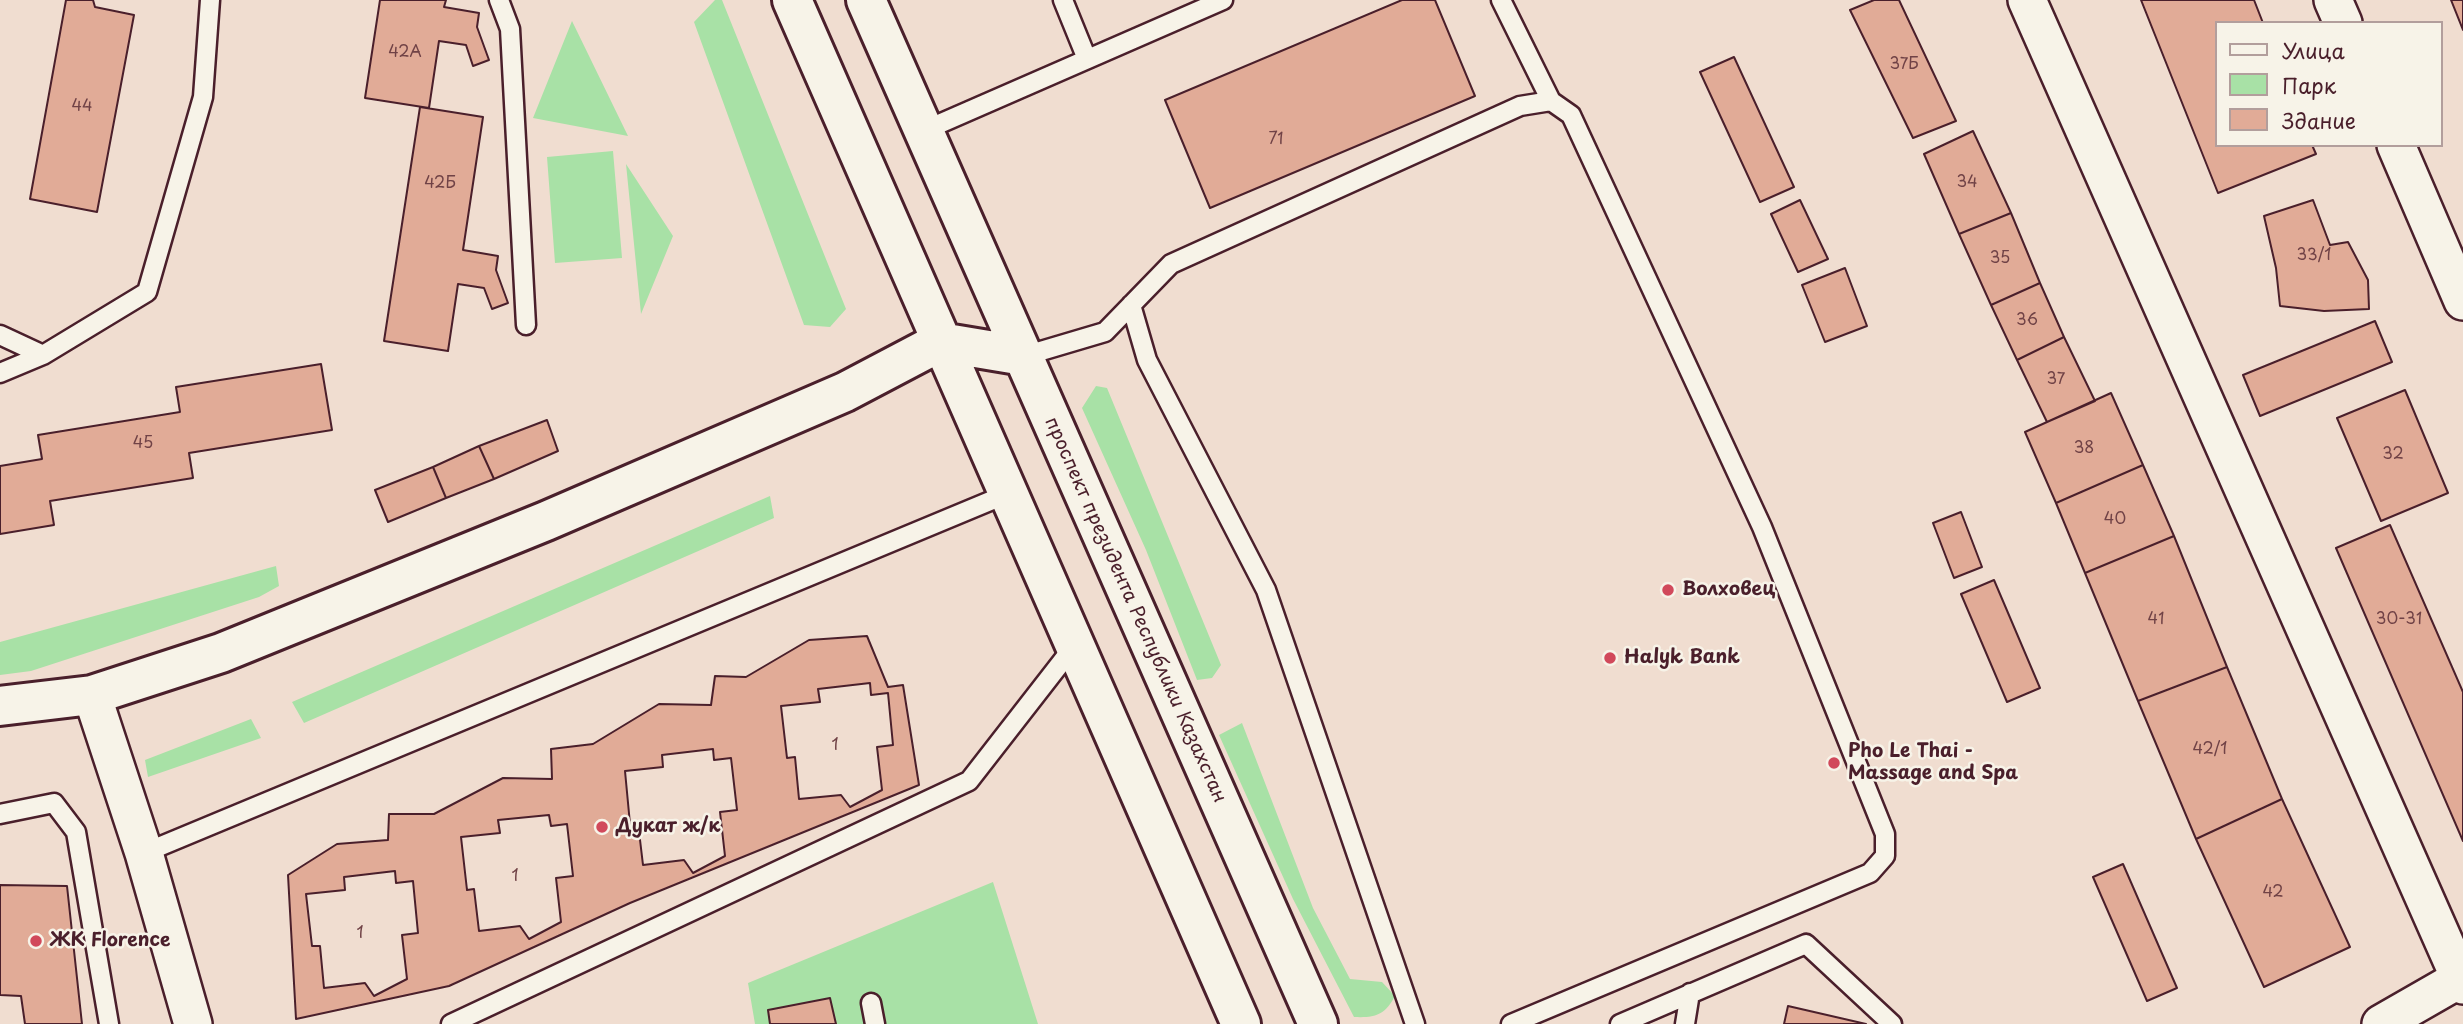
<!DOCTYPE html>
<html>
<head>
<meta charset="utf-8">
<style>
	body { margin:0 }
	#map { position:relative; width:2463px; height:1024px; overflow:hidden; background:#f0ddd0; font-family:"Playpen Sans",sans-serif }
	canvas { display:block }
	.legend { position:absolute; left:2215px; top:21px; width:228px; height:126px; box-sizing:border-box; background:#f7f3e8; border:2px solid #b29e9c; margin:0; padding:9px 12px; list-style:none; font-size:21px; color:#4a1f2b }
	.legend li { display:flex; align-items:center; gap:14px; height:35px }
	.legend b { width:35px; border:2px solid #b29e9c }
</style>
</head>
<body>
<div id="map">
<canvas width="2463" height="1024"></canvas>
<ul class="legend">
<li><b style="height:9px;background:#f7f3e8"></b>Улица</li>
<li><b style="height:19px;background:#a8e1a6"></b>Парк</li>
<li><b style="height:19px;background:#e1ab97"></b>Здание</li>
</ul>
</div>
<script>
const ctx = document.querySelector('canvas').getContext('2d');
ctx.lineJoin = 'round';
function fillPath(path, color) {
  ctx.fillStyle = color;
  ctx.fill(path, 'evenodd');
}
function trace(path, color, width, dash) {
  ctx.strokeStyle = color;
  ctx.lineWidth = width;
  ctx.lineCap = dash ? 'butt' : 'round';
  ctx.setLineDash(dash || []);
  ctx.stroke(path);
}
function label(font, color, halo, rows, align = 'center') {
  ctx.font = font + ' "Playpen Sans",sans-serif';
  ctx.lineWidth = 5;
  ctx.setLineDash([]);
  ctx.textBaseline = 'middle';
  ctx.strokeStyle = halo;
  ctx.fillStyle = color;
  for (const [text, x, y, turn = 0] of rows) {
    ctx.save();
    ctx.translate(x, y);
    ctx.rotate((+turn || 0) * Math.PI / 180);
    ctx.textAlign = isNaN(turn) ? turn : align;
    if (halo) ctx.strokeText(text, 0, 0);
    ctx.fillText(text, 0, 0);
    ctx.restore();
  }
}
const green = new Path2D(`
	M715,0H722L846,309L830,327L804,325L694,22Z
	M572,21L628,136L533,118Z
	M613,151L622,258L555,263L547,157Z
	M626,164L673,236L641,314Z
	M1096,386L1107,388L1221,665L1212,678L1197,680L1146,550L1082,408Z
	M770,496L774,518L304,723L292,702Z
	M276,566L279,586L259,597L31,671L0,675V642Z
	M251,719L261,738L148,777L145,760Z
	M1242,723L1313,908L1350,979L1382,982L1395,996C1385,1015 1375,1018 1354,1017L1293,899L1219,735Z
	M993,882L1038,1024H755L748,983Z`);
const building = new Path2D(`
	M66,0H93L95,7L134,15L97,212L30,199Z
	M380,0H446L444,7L479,13L477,27L489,60L473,66L466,45L439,41L429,108L365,98Z
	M1402,0H1435L1475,96L1210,208L1165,100Z
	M1874,0H1899L1956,121L1913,138L1850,10Z
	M2141,0H2254L2263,23H2216V145H2312L2316,154L2218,193Z
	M2451,0H2463V30Z
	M1734,57L1794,187L1760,202L1700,72Z
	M420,107L483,117L463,250L498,256L496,270L508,303L492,309L484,288L458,284L448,351L384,341Z
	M1973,131L2011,213L1959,234L1924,154Z
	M1800,200L1828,259L1798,272L1771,214Z
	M2313,200L2330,245L2348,242L2368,280L2369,309L2324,311L2280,306L2276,268L2264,216Z
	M2011,213L2040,283L1991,305L1959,234Z
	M1845,268L1867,326L1825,342L1802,285Z
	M2040,283L2064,337L2017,360L1991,305Z
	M2375,321L2392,362L2260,416L2243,375Z
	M2064,337L2095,401L2047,422L2017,360Z
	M321,364L332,430L189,453L193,478L50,501L54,525L0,534V466L42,459L38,435L180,412L176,387Z
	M2405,390L2448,493L2381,521L2337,418Z
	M2111,393L2143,465L2056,503L2025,432Z
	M547,420L558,451L494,479L479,446Z
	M479,446L494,479L446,498L433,467Z
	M2143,465L2174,536L2085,573L2056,503Z
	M433,467L446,498L388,522L375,490Z
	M1961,512L1982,567L1954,578L1933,523Z
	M2390,525L2463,692V841L2336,548Z
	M2174,536L2227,667L2138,701L2085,573Z
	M1994,580L2040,688L2007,702L1961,594Z
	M867,636L888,687L903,685L919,785L630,903L449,986L296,1019L288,875L337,844L388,840L389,814H434L503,778L552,779L551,749L593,744L659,704L711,705L715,676L746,677L809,640Z
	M2227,667L2282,799L2196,839L2138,701Z
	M870,683L871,695L888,693L893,745L877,747L882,790L850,807L841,795L799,799L795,757L787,758L781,706L820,702L818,689Z
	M713,749L714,760L731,758L737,810L720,812L725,856L693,873L684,860L643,865L638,823L630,824L625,771L663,767L662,755Z
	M2282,799L2350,947L2264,987L2196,839Z
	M549,815L551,826L567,824L573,876L556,878L561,922L529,939L520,926L479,931L474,889L467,890L461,837L500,833L498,820Z
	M2123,864L2177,988L2147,1001L2093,877Z
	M395,871L396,883L413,881L418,933L402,935L407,979L374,996L365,983L324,988L320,946H312L306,894L345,890L344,877Z
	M0,885L67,886L82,1024H25L21,996L0,995Z
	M830,998L836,1024H770L768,1010Z
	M1788,1006L1866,1024H1784Z`);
const lane = new Path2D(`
	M499,0L510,29L526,325
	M1063,0L1087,59
	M1501,0L1551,101
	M923,131L1223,0
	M1131,305L1147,360L1266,590L1415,1024
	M0,335L43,355
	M1024,356L1105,332L1171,264L1520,106L1551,101L1571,115L1762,527L1885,834V856L1870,873L1511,1024
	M0,373L43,355L147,292L203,97L210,0
	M0,814L54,803L76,832L109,1024
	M144,853L1007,494
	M871,1003L875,1024
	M451,1024L969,781L1074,646
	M1620,1024L1806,944L1892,1024
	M1685,1024L1690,993`);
const street = new Path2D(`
	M2027,0L2463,985
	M2333,0L2343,23
	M2396,145L2463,301
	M92,695L144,853L193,1024
	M2381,1024L2463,977`);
const secondary = new Path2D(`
	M792,0L1241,1024
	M866,0L1318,1024
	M0,706L92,695L221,653L546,521L845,392L940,342L1024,356`);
const markers = [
	[1668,590,7,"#d1495b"],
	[1610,658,7,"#d1495b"],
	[1834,763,7,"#d1495b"],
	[602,827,7,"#d1495b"],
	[36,941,7,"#d1495b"]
];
const numberNames = [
	["42А",405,53],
	["37Б",1904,65],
	["44",82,107],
	["71",1276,140],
	["34",1967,183],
	["42Б",440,184],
	["33/1",2314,256],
	["35",2000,259],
	["36",2027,321],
	["37",2056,380],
	["45",143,444],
	["38",2084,449],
	["32",2393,455],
	["40",2115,520],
	["41",2156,620],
	["30-31",2399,620],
	["1",835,746],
	["42/1",2210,750],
	["1",515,877],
	["42",2273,893],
	["1",360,934]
];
const poiNames = [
	["Волховец",1682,590],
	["Halyk Bank",1624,658],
	["Pho Le Thai -",1848,752],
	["Massage and Spa",1848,774],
	["Дукат ж/к",616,827],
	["ЖК Florence",50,941]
];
const streetNames = [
	["проспект президента Республики Казахстан",1135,610,66]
];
fillPath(green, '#a8e1a6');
fillPath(building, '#e1ab97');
trace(building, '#4a1f2b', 2);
trace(lane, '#4a1f2b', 23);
trace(street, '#4a1f2b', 42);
trace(secondary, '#4a1f2b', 44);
trace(lane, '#f7f3e8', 18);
trace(street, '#f7f3e8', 37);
trace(secondary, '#f7f3e8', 38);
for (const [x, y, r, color] of markers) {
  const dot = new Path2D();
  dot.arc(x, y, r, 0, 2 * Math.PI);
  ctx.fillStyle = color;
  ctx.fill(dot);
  trace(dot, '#f7f3e8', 2.5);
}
label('16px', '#704246', null, numberNames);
label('bold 19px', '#4a1f2b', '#f7f3e8', poiNames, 'left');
label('19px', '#4a1f2b', '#f7f3e8', streetNames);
</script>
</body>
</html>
